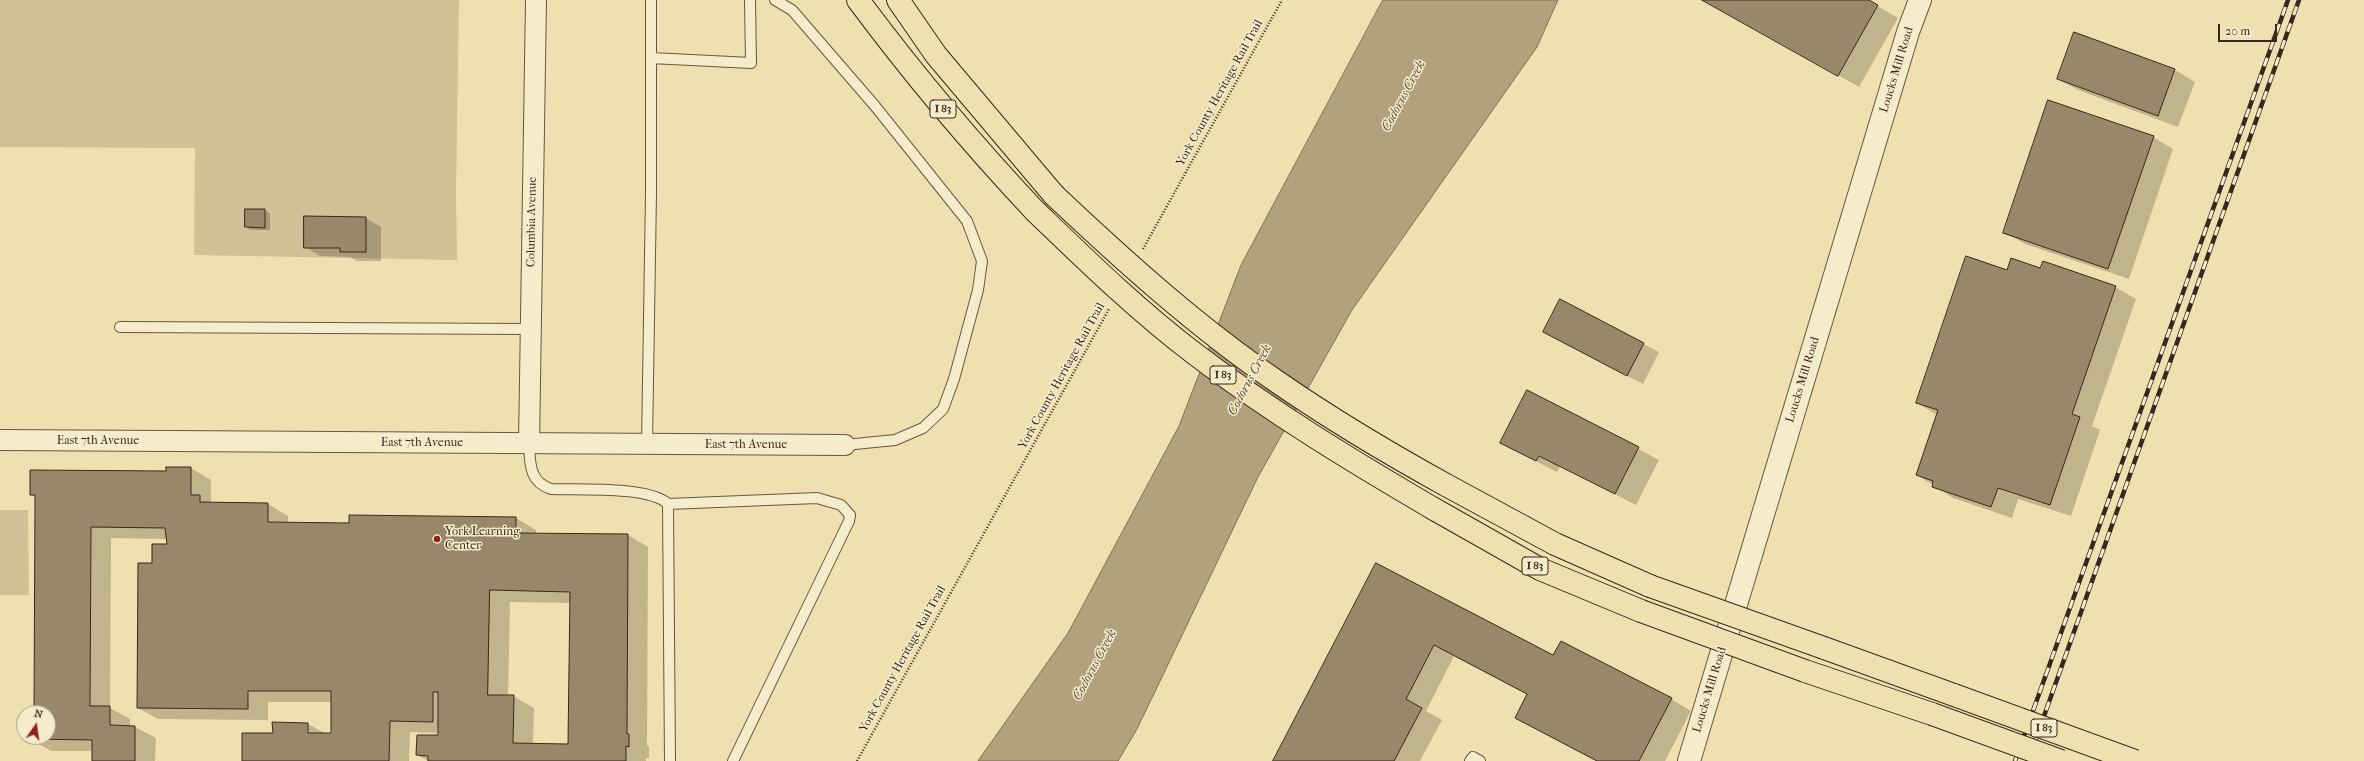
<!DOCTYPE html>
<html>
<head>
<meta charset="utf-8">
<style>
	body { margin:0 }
	#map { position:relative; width:2364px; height:761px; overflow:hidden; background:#efe1af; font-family:"IM FELL French Canon",serif }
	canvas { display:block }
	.north { position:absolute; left:16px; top:705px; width:40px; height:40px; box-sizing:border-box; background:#f5eccb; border:1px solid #aa9d86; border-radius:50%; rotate:13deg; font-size:11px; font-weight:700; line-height:16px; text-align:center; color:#39271f }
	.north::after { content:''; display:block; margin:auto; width:14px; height:18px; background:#8f2418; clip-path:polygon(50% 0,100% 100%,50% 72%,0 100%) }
	.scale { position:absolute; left:2218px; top:24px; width:59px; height:18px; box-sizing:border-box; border:2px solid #39271f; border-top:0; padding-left:5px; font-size:12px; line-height:14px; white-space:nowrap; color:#39271f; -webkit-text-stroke:3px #f5eccb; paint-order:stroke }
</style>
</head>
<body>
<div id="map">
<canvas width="2364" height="761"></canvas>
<div class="north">N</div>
<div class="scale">20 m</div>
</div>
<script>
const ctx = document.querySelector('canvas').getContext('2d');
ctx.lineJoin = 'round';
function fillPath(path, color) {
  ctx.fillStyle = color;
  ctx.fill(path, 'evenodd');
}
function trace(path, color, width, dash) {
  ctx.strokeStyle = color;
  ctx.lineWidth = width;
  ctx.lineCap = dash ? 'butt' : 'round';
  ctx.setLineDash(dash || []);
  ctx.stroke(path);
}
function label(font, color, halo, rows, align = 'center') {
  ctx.font = font + ' "IM FELL French Canon",serif';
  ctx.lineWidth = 3;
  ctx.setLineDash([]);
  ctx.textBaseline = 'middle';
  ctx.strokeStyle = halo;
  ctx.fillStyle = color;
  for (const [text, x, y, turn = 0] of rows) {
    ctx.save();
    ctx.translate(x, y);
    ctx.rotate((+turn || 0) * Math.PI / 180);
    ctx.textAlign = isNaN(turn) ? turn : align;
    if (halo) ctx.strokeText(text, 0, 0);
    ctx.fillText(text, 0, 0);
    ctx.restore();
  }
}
const green = new Path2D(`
	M0,0H459L456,191L457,260L194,255L195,148L0,147Z
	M0,510H28L29,595H0Z`);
const water = new Path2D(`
	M1383,0H1558L1537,47L1352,310L1258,477L1137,729L1118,761H978L1068,633L1179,426L1241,265Z`);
const shadow = new Path2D(`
	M1704,0H1867L1898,18L1859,87Z
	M2075,33L2175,70L2195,82L2178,127L2078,90L2058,79Z
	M2153,137L2173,149L2129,279L2025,244L2004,232Z
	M246,210H265L270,213V230H250L246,227Z
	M366,218L381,227V261H357L350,257L320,256L305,247Z
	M2041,269L2115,287L2136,299L2092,426L2100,430L2071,516L2018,499L2012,518L1953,498L1917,475L1937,415L1917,403L2007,271Z
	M1560,301L1659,352L1643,384L1544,332Z
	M1528,392L1659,460L1636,505L1560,466L1557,472L1522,454Z
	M191,468L211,480V502L268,504L288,516V523L350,524V516L516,518L536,530V534L628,535L648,547L647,745L649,747V758H646V761H428L417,755L439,736V733L410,732L409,761H243L274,734L308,724L326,734H332V702H268V720L158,719L138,708L153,564L168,545V539L111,538L110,708L130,719V726L135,727L156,738L155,761H93V751H51L30,739V737H48V713H35L36,498L31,495ZM510,602L571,603L569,745L533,744L534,708L513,696H508Z
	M1376,565L1554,657L1671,699L1691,711L1665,761H1597L1516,718L1528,695L1454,656L1426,711L1442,720L1420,761H1274Z`);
const building = new Path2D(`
	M1702,0H1869L1878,5L1838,76Z
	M2074,32L2175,69L2158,116L2057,79Z
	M2048,100L2154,136L2108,269L2003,233Z
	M245,209H265V228L245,227Z
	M304,216L366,217V252H340V248H304Z
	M1966,256L2007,270L2011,258L2040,268L2043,261L2116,286L2072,414L2080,417L2050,505L1998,488L1991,507L1932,487L1933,481L1916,475L1938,410L1916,403Z
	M1560,299L1644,343L1627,376L1543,332Z
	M1527,390L1639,447L1615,494L1539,456L1536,461L1500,443Z
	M166,467H191V495H200V502L268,503V522L349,523V515L516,517V533L628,534L627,734H629V747L626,746V761H428V756L416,755L417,735H438V692H433V722L390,721L389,761H242V733H273L272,722L308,723V733H331V691H248V709L137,708L138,563H152V544H167L165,528L91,527L90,706H110V725L135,726V761H92V740L29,739V737H48V713H34L35,495H30V470L166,471ZM490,590L570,592L568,744L513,743L514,695H488Z
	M1376,563L1553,655L1561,641L1672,698L1639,761H1597L1515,718L1527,694L1434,645L1406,699L1422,708L1394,761H1273Z`);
const path = new Path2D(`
	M1143,249L1282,0
	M857,761L1109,309`);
const service = new Path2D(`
	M775,0L792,10L875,106L967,221L982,261L978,290L954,379L943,409L923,428L895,440L845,445
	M651,58L751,63L750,0
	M120,327L530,329
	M529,444C530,463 529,482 551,489C578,490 650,486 668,504L670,761
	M647,444L651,193V0
	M668,504L817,498L841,505L850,515L849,521L733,761
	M1470,761L1473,757L1480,761`);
const minor = new Path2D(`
	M0,440L845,445
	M529,444L536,0`);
const tertiary = new Path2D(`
	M1689,761L1908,32L1920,0`);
const motorway = new Path2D(`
	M858,0C913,74 972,144 1035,211
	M898,0L936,55L1054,195
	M1446,485L1555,544L1650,586
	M1434,509L1540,569L1641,611
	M1824,648L1954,695
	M1805,671L1932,714`);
const rail = new Path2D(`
	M2015,761L2288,0
	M2028,761L2299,0`);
const motorwayBridge = new Path2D(`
	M1054,195C1124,261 1196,326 1276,381C1331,419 1388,453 1446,485
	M1035,211C1086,260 1138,311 1195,354C1271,412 1352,461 1434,509
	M1650,586L1824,648
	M1641,611L1805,671
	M1954,695L2135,761
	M1932,714L2061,761`);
const markers = [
	[437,539,4,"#8f2418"]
];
const shields = [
	[943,109,26],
	[1223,375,26],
	[1535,566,26],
	[2044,728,26]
];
const shieldNames = [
	["I 83",943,109],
	["I 83",1223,375],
	["I 83",1535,566],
	["I 83",2044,728]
];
const streetNames = [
	["Loucks Mill Road",1897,70,-73],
	["York County Heritage Rail Trail",1220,93,-61],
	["Columbia Avenue",532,222,-89],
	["York County Heritage Rail Trail",1062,376,-61],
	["Loucks Mill Road",1803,380,-73],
	["East 7th Avenue",98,441],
	["East 7th Avenue",422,443],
	["East 7th Avenue",746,445],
	["York County Heritage Rail Trail",903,659,-61],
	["Loucks Mill Road",1710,690,-73]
];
const poiNames = [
	["York Learning",445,532],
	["Center",445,546]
];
const waterNames = [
	["Codorus Creek",1404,96,-62],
	["Codorus Creek",1250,380,-62],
	["Codorus Creek",1095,665,-62]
];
fillPath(green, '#d0c197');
fillPath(water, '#b1a27e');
trace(water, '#817158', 1);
fillPath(shadow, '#0003');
fillPath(building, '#98886a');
trace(building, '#39271f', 1);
trace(service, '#665643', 12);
trace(minor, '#665643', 22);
trace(tertiary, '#665643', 24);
trace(motorway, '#39271f', 24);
trace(path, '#39271f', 2.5, [1, 2]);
trace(service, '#f5eccb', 10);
trace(minor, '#f5eccb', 20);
trace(tertiary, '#f5eccb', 22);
trace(motorway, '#efe1af', 22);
trace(rail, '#39271f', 4.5);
trace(rail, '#f5eccb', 3, [9]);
trace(motorwayBridge, '#39271f', 24, []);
trace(motorwayBridge, '#efe1af', 22);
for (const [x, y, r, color] of markers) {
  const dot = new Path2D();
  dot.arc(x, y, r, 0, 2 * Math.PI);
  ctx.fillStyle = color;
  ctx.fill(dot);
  trace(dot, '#f5eccb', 1.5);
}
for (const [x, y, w] of shields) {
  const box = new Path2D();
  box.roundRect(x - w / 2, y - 9, w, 18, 3);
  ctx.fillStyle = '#f5eccb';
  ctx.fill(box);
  trace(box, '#39271f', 1);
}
label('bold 11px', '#39271f', null, shieldNames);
label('12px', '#39271f', '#f5eccb', streetNames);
label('12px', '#39271f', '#f5eccb', poiNames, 'left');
label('italic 13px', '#5d4c3c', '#f5eccb', waterNames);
</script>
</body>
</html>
